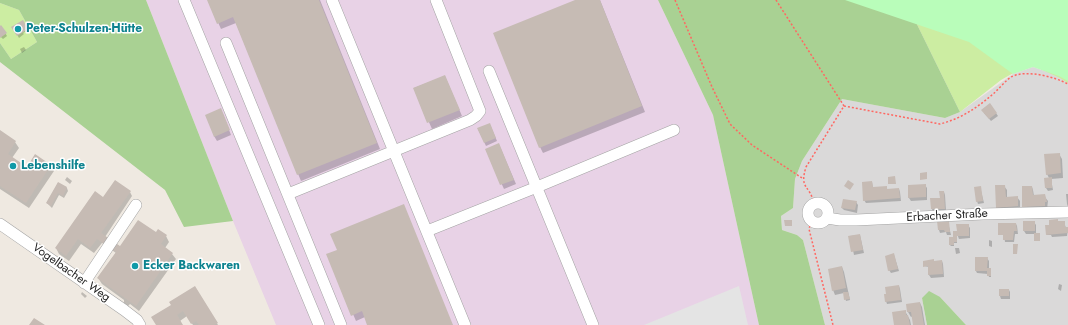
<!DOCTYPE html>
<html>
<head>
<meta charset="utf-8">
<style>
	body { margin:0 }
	canvas { display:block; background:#efe9e1 }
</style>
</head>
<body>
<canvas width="1068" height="325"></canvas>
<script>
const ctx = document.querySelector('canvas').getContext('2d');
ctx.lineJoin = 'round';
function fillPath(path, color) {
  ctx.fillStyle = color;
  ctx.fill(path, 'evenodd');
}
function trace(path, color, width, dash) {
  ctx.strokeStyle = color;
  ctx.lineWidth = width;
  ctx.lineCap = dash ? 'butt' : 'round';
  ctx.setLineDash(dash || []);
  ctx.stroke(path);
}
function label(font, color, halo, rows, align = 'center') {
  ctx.font = font + ' Jost,sans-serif';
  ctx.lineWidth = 3;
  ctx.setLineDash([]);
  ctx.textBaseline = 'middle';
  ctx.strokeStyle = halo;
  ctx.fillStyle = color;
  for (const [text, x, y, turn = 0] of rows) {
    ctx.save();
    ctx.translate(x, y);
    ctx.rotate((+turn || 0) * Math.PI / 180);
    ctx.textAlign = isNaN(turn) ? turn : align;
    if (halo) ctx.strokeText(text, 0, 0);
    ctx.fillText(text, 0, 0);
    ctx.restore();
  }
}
const residential = new Path2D(`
	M1033,67L1059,76L1068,81V325H966L940,297L922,298L927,325H825L803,240L797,235L782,230L781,216L793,208L795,179L802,161L842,99L945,118L960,112L1013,74Z`);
const industrial = new Path2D(`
	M146,0H658L713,115L759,325H276L233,221Z`);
const grass = new Path2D(`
	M905,0H1068V83L1060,78L1029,64L1001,80L960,112Z
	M0,3L19,10L37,42L11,59L0,43Z`);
const forest = new Path2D(`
	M0,0H146L233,221L184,227L165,190L0,62V43L11,59L37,42L19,10L0,3Z
	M658,0H905L960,112L945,118L842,99L802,161L795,179L793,208L781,216L782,230L797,235L803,240L825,325H759L713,115Z
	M929,291L940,297L966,325H927L922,298Z`);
const park = new Path2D(`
	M845,0H1068V81L1059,76L1033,67L1013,74L969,42Z`);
const parking = new Path2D(`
	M739,286L748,325H644Z`);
const shadow = new Path2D(`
	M208,0H320L380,149L301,181L236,23L221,29Z
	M578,0H600L645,112L543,153L540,147Z
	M23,22L28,30L23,33L24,34L19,38L13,27Z
	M1,26L7,36L3,39L0,36V27Z
	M24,47L26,50L22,53L20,49Z
	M445,76L462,116L432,129L414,88Z
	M984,113H996L998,116L991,121Z
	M223,114L231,135L217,141L214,136Z
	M491,127L497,141L486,146L478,129Z
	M0,132L15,142L19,148L12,158L27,168L51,165L54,171L29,208L0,189Z
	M501,149L516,184L504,189L486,150Z
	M1059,154L1062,159L1063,178L1051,179L1053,190L1048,191L1046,188L1049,178L1047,174Z
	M67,177L72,181L70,184L65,180Z
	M872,182L873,188L886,187L888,190L899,189L900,192L901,201L866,203L864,200Z
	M58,183L67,188L68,191L64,198L59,195L52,208L47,203Z
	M925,185L927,188V200L911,201L909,198V186Z
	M1004,186L1007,190V198L1017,197L1020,201V211L1000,212L997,207Z
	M980,187L984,203L978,204L977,201Z
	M1032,187L1033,190L1034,196H1044L1048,201L1047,209H1025L1023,207Z
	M130,192L132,196L105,237L119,247L156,234L166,236L169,242L165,248L172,254L176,259L139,311L130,304L128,306L124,303V300L102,284L98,278L116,253L102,243L94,253L81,244L69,261L59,254L56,248L107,201Z
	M944,192L945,195L946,211L933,212L932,209L931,199H941Z
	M1066,194H1068V207L1067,204Z
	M856,202L858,205L857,213L844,210L842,208Z
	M948,222L951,235H947L946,232L940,233L939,230Z
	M1024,222H1034L1036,225V234H1040V241H1035V234H1026L1024,231Z
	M1064,222L1066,228H1068L1067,236L1052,237L1051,235H1047V234Z
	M1016,224L1017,226L1018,234H1015L1014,242H1005L1004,235L999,234Z
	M968,225L970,228V238L959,239L957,234V243H954V246H951L950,245L958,232Z
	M860,235L864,253L854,255L850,236Z
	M989,240L992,241V247L989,246Z
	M955,248H959L960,253L956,254Z
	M327,254L453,325H369L365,317L356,321Z
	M894,255L899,271L891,273L889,270Z
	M987,258L989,261V269L991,270V277H989L988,274L977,273L976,271Z
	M942,261L943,264L944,277L931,278L929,275V267L924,266L934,262Z
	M842,267L844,272L850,300L846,301L844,293L835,295L833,290Z
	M1059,284L1062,285L1061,291L1058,289Z
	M899,286L900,289L902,302L887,304L886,301Z
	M195,287L218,325H193L187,316L180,321L182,325H157Z
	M1009,290L1010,292V299H1001L1000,296Z
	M82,292L87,296L85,298L81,294Z
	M920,303L922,307L925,325H914L913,316L911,317L908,312L907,305Z
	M905,311L910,320L911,325H895Z`);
const building = new Path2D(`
	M207,0H319L377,143L297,175L233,17L217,24Z
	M575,0H600L642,106L539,148L493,33Z
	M23,20L28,29L17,36L11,27Z
	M1,25L7,33L0,38V26Z
	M445,75L460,110L427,123L413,88Z
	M990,103L997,113L989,119L981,110Z
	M221,108L230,130L214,137L205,115Z
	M490,123L496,138L484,143L477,128Z
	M0,130L16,141L8,154L27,167L35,154L51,165L26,203L0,186Z
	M499,143L514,180L500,185L485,149Z
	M1060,153L1061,173L1046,175L1044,154Z
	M927,172V179L920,180V173Z
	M895,176L896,184H888V177Z
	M1052,177V188H1045L1044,178Z
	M115,180L131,191L101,233L120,246L138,220L156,232L158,229L167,235L161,244L173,253L136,306L97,278L116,252L97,239L90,248L78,239L66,256L55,248L95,191L103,197Z
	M848,180L854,184L850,190L844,186Z
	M872,181L873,187L887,186V189L899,188L900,198L863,201L862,182Z
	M58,182L67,187L63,196L58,193L51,206L46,203Z
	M926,184V197L908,198V185Z
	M995,185H1005L1006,197L1018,196V206L996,208Z
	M981,186L983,201L976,202L974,187Z
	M1022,186H1032L1033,195L1045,194L1047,202H1045V206L1022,207Z
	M939,191H944L945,209H931L930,198H940Z
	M843,199L857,201L855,210L841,208Z
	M404,204L453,325H367L362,311L351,316L326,254L337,250L330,234Z
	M1058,219V221H1065V227H1068V233L1046,235L1045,225H1049V220Z
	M784,220H792V226H785Z
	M937,221H949L950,232H945L944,230H938Z
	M1023,221H1035V231H1023Z
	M998,223H1016L1017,231H1014L1013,240H1003V235H998Z
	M956,224H969V236H957V242H954V245H949V237H953V231H957Z
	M1034,233H1040V241H1034Z
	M860,234L863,250L851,252L848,236Z
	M1013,244H1018L1017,254H1013Z
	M894,253L898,269L888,271L885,256Z
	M975,257H988L987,268H991V276H987V271H975Z
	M934,259V261L942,260L943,274L928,275V266L923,267V261Z
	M842,266L846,288L832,291L828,269Z
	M899,285L901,300L885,302L884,294H886L885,287Z
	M195,286L218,323L214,325H199L196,321L191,324L183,311L177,315L183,325H156L151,317L171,305L169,302Z
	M999,289H1009V296H999Z
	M843,292H848L850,299L844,300Z
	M920,302L924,325H913L911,312H907L906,304Z
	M906,310V315H908L910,325H894L892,312Z
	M34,318L45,325H29Z`);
const path = new Path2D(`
	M675,0L712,87L730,124L752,145L802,178
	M776,0L844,106L806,167C799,190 810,184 814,204
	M844,106L940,124C960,119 977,108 993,94C999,89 1005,81 1011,77C1026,69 1055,77 1068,84
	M811,222L809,229L833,325`);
const minor = new Path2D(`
	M184,0L319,325
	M332,0L465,325
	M226,43L341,325
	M489,71L593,325
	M288,194L470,120L476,116L480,111L436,0
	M808 213a10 10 0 1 1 20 0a10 10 0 1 1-20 0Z
	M827,218L840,220H856L983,214L1068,212
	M0,224L124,310L137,320L140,325
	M427,231L537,187L674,130
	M84,283L136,205`);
const markers = [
	[18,29,4,"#0f9aa8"],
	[13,166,4,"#0f9aa8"],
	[135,266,4,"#0f9aa8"]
];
const cultureNames = [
	["Peter-Schulzen-Hütte",26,29],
	["Lebenshilfe",21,166],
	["Ecker Backwaren",143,266]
];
const streetNames = [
	["Erbacher Straße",947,216,-3],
	["Vogelbacher Weg",71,273,35]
];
fillPath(residential, '#dad9d9');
fillPath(industrial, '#e8d2e6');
fillPath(grass, '#cceda2');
fillPath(forest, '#a9d193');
fillPath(park, '#b9fdba');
fillPath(parking, '#e4e4e4');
fillPath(shadow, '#0003');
fillPath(building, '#c6bbb4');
trace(minor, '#a3a3a3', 12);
trace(path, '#ff6761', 1.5, [2, 2]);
trace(minor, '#fff', 11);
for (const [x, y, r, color] of markers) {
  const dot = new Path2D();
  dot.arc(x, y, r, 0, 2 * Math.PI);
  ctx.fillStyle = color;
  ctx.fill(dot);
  trace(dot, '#fff', 1.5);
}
label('bold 12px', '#0d838f', '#fff', cultureNames, 'left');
label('12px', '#1c1c1c', '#fff', streetNames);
</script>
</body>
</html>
